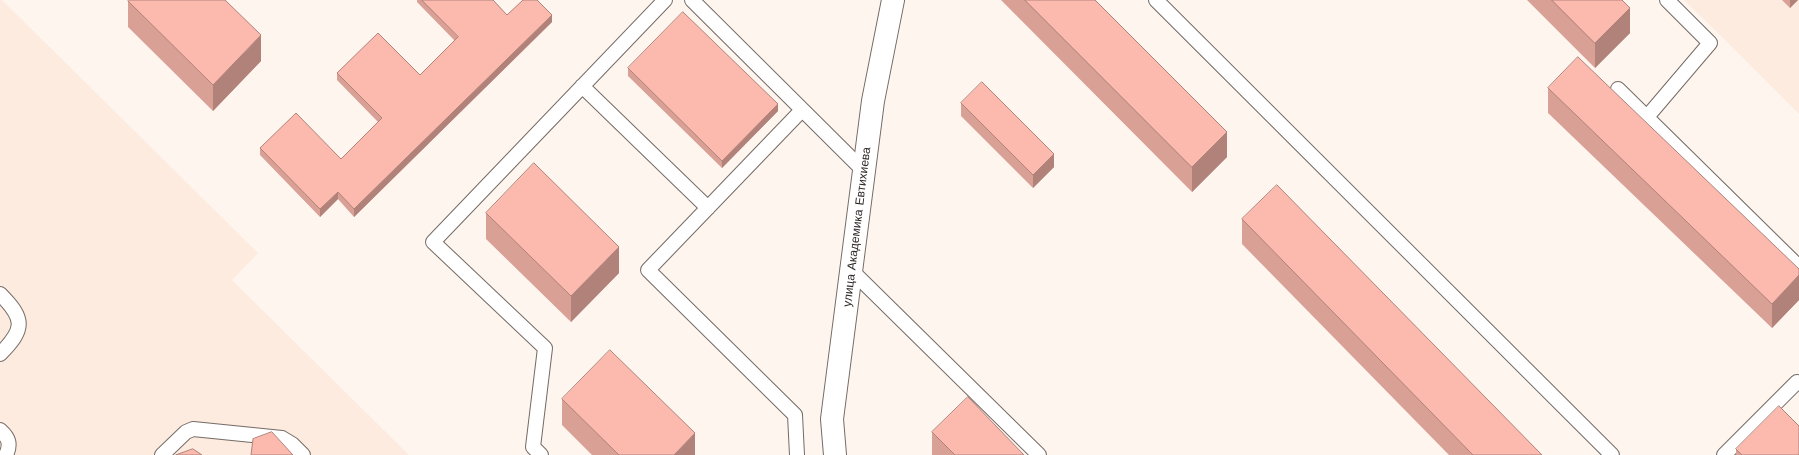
<!DOCTYPE html>
<html>
<head>
<meta charset="utf-8">
<style>
	body { margin:0 }
	canvas { display:block; background:#fef5ef }
</style>
</head>
<body>
<canvas width="1799" height="455"></canvas>
<script>
const ctx = document.querySelector('canvas').getContext('2d');
ctx.lineJoin = 'round';
function fillPath(path, color) {
  ctx.fillStyle = color;
  ctx.fill(path, 'evenodd');
}
function trace(path, color, width, dash) {
  ctx.strokeStyle = color;
  ctx.lineWidth = width;
  ctx.lineCap = dash ? 'butt' : 'round';
  ctx.setLineDash(dash || []);
  ctx.stroke(path);
}
function label(font, color, halo, rows, align = 'center') {
  ctx.font = font + ' "Work Sans",sans-serif';
  ctx.lineWidth = 3;
  ctx.setLineDash([]);
  ctx.textBaseline = 'middle';
  ctx.strokeStyle = halo;
  ctx.fillStyle = color;
  for (const [text, x, y, turn = 0] of rows) {
    ctx.save();
    ctx.translate(x, y);
    ctx.rotate((+turn || 0) * Math.PI / 180);
    ctx.textAlign = isNaN(turn) ? turn : align;
    if (halo) ctx.strokeText(text, 0, 0);
    ctx.fillText(text, 0, 0);
    ctx.restore();
  }
}
const built = new Path2D(`
	M0,0H2L258,253L232,280L409,455H0Z
	M1684,0H1799V114L1721,36Z`);
const service = new Path2D(`
	M692,0L864,171
	M1156,0L1612,455
	M582,86L708,208
	M1618,89L1799,267
	M1647,117L1710,43L1667,0
	M851,270L1039,455
	M0,294C25,319 25,329 0,354
	M0,430C9,438 11,444 6,455
	M162,455L186,432L193,429L282,438L292,444L303,455
	M541,455L533,447L545,348L433,242L665,0
	M797,455L795,415L648,270L802,110
	M1724,455L1797,382`);
const minor = new Path2D(`
	M835,455L832,419L873,101L893,0`);
const wall = new Path2D(`
	M417,0H493L507,15L552,22L354,217L338,199L320,217L260,155V148L341,159L378,122L337,80V73L420,75L455,41L417,2Z
	M1001,0H1095L1227,157L1192,192Z
	M1527,0H1622L1630,33L1595,68Z
	M1782,0H1798L1790,8Z
	M128,1L261,61L213,111L128,27Z
	M628,68L778,111L722,168L628,76Z
	M1548,88L1799,269V300L1772,328L1548,113Z
	M961,103L1054,167L1033,188L961,116Z
	M486,213L619,273L571,322L486,239Z
	M1242,219L1542,455H1449L1242,244Z
	M562,399L695,455H592L562,425Z
	M932,432L1024,455H932Z
	M1736,449L1799,455H1736Z`);
const shadedWall = new Path2D(`
	M1790,0H1798L1790,8Z
	M1630,8V33L1595,68V43Z
	M552,15V22L354,217V209Z
	M261,35V61L213,111V85Z
	M778,104V111L722,168V161Z
	M1227,132V157L1192,192V167Z
	M1054,154V167L1033,188V175Z
	M338,192V199L320,217V209Z
	M619,247V273L571,322V296Z
	M1799,275V300L1772,328V304Z
	M695,433V455H674Z`);
const building = new Path2D(`
	M129,0H225L261,35L213,85L128,1Z
	M422,0H493L507,15L523,0H537L552,15L354,209L338,192L320,209L260,148L296,113L341,159L382,118L337,73L378,33L420,75L458,37Z
	M1025,0H1095L1227,132L1192,167Z
	M1552,0H1622L1630,8L1595,43Z
	M683,12L778,104L722,161L628,68Z
	M1578,57L1799,269V275L1772,304L1548,88Z
	M982,82L1054,154L1033,175L961,103Z
	M534,163L619,247L571,296L486,213Z
	M1277,185L1542,455H1473L1242,219Z
	M610,350L695,433L674,455H619L562,399Z
	M968,397L1024,455H955L932,432Z
	M1779,406L1799,426V455H1742L1736,449Z
	M272,432L293,455H251L253,439Z
	M193,449L202,455H176Z`);
const streetNames = [
	["улица Академика Евтихиева",857,227,-83]
];
fillPath(built, '#fdebdf');
trace(service, '#756b65', 16);
trace(minor, '#756b65', 24);
trace(service, '#fff', 14);
trace(minor, '#fff', 22);
fillPath(wall, '#d9a096');
fillPath(shadedWall, '#b0827a');
fillPath(building, '#fcbaae');
trace(building, '#b0827a', 1);
label('12px', '#2d2826', '#fff', streetNames);
</script>
</body>
</html>
